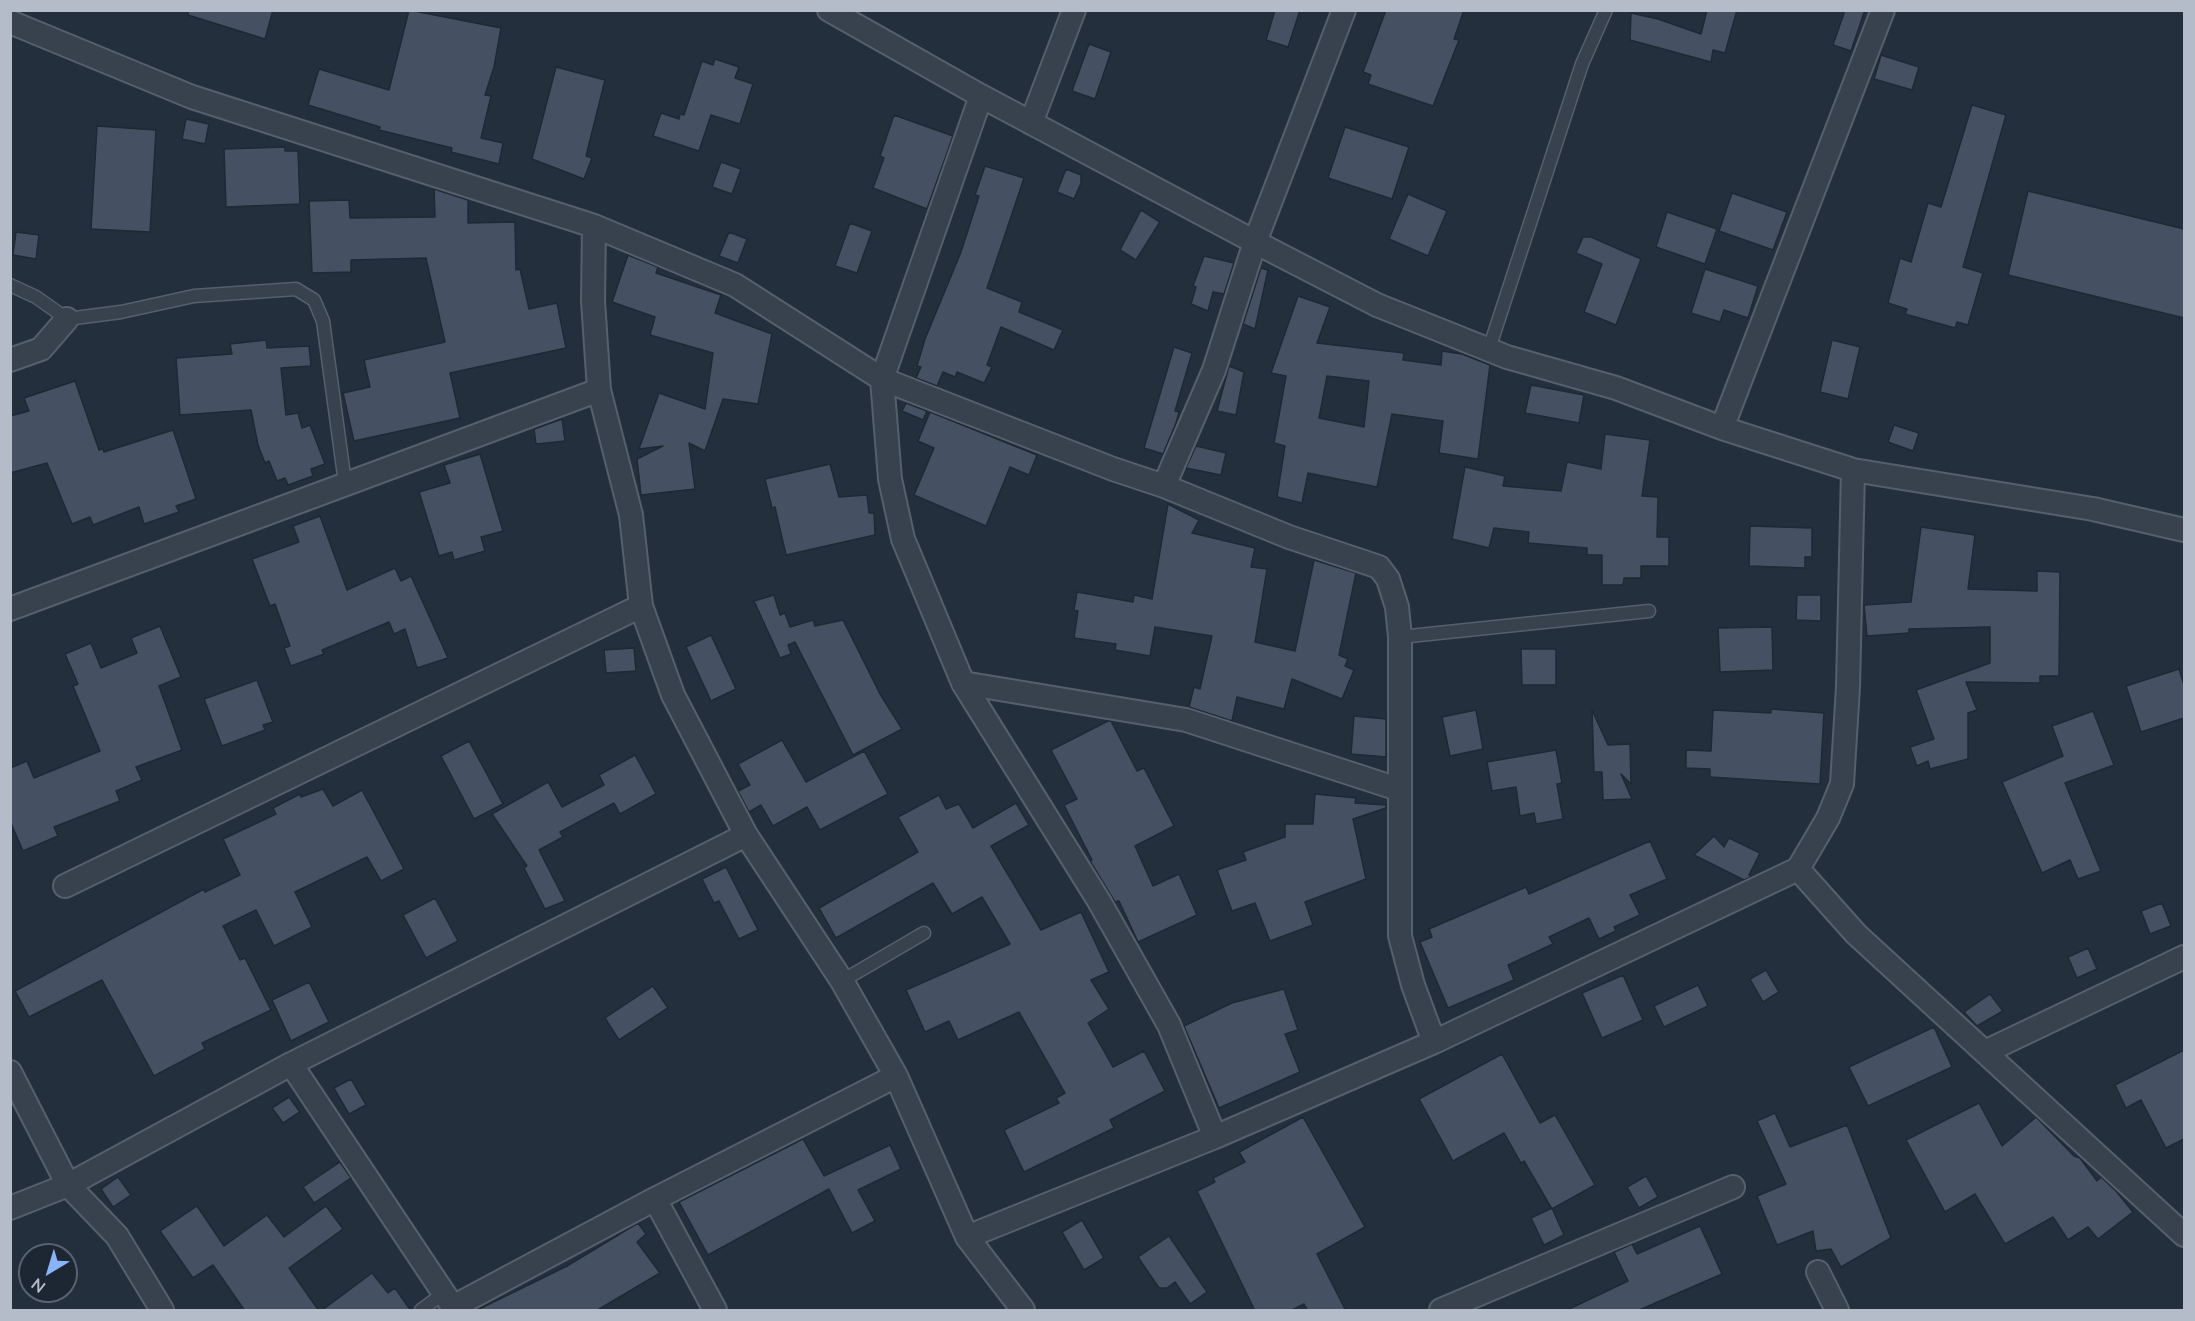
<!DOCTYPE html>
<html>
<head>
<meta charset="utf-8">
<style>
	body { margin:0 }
	#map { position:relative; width:2195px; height:1321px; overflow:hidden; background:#242f3e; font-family:Lato,sans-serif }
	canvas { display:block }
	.frame { position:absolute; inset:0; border:12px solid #b4bcc9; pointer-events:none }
	.north { position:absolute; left:18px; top:1243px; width:60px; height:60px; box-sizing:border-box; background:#1d2633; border:2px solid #59626f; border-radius:50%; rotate:218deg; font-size:16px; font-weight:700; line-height:24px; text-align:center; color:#b4bcc9 }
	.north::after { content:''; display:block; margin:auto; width:21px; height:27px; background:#8ab4f8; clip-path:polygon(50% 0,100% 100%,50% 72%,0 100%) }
</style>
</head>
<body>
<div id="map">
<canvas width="2195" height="1321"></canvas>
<div class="frame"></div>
<div class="north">N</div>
</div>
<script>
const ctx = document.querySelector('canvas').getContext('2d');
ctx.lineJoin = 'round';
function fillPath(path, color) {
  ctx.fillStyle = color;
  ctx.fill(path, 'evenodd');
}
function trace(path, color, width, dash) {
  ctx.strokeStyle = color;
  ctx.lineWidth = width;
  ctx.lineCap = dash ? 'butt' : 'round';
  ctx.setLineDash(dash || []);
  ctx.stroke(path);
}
const building = new Path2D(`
	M188,10H273L265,39L188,15Z
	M409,10L501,28L494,67L485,95L491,96L481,138L503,143L499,164L451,152L452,148L379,130L380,127L308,105L319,69L389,90Z
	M1275,10H1300L1288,47L1266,40Z
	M1386,10H1464L1454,39L1459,40L1433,106L1368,84L1371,75L1363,72Z
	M1707,10H1737L1725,53L1713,50L1711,62L1630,40L1631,13L1658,19L1701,34Z
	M1845,10H1865L1851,51L1833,45Z
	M1089,44L1111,52L1095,99L1072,91Z
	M1881,55L1919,67L1912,90L1874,79Z
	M715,59L739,67L735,78L753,84L740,124L711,115L699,151L653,136L661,113L679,119L680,114L684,115L702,61L713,65Z
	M556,67L605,80L586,156L592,158L584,179L532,159Z
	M1972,105L2006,115L1963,267L1983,273L1968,325L1957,322L1955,328L1905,314L1907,309L1888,303L1900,258L1911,262L1928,203L1941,207Z
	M894,115L953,136L927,209L873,188L884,158L880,156Z
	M186,119L209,124L205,144L182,139Z
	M97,126L156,130L150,232L91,229Z
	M1345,127L1409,147L1392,199L1328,178Z
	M285,147V151H298L300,204L226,207L224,149Z
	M721,162L741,169L732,194L712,187Z
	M985,166L1024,178L987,288L1022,302L1019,312L1063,330L1054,350L1001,327L987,365L992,367L984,383L957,372L955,377L943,372L937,386L916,378L921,367L917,366L925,339L961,252L979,196L975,195Z
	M1066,169L1081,175V183L1074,199L1057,192Z
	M434,189L468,200V223L515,222L516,270L520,269L529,309L557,303L566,348L450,373L460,418L354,441L343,393L370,387L364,360L445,342L426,258L351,260V272L312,273L309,201L349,200L350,218L435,217Z
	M2028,191L2184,229V318L2008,275Z
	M1732,193L1787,212L1773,250L1719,231Z
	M1408,194L1447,211L1428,256L1389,239Z
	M1141,210L1160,222L1136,260L1120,250Z
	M1667,212L1717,229L1705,264L1656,247Z
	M850,223L872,231L857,273L835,266Z
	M16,232L39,235L36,259L13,255Z
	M729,232L747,239L738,263L719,256Z
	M1583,237H1591L1641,259L1616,325L1584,312L1602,264L1576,253Z
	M628,255L658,267L656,273L721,295L715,313L772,334L758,404L723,399L705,451L689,443L695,489L641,495L637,459L663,446L639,449L659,393L705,409L713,353L650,335L655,317L612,302Z
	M1204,256L1234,263L1224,294L1213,292L1208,311L1191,304L1196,287L1193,286Z
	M1261,268L1268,270L1255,329L1243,324Z
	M1705,269L1758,286L1748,318L1724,310L1720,322L1691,313Z
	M1298,296L1330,307L1317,343L1404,353L1403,360L1441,365L1442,351L1462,354L1490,365L1478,459L1439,453L1443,421L1392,414L1377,487L1308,473L1302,503L1277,497L1285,446L1274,443L1286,376L1271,373ZM1327,376L1369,381L1364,427L1319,418Z
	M266,340L267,348L309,346L311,366L281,368L286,415L298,413L302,428L310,425L325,464L311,469L313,476L288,485L285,478L277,481L269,461L265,463L258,445L251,410L180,415L176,358L232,354L230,344Z
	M1832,340L1860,347L1848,399L1820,392Z
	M1174,347L1192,353L1175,411L1179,412L1176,423L1163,454L1144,448Z
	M1229,366L1244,372L1236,415L1217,411Z
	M75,381L99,450L103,449L104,452L173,430L196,499L176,506L179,512L144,524L139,507L93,525L90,517L72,524L47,463L10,473V416L29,411L24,398Z
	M1531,385L1584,395L1579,423L1525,413Z
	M906,403L927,411L923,420L902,411Z
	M930,412L1037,455L1029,475L1010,467L986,526L914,495L934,448L918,441Z
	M562,419L565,441L536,444L534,429Z
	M1894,425L1919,433L1913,451L1888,442Z
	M1605,434L1650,440L1642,496L1658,497L1657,537H1669V566H1641V578H1624L1623,585H1602V555H1587V548L1528,543L1529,532L1494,528L1489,548L1452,539L1465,467L1505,476L1503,486L1561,491L1567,462L1601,469Z
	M1196,446L1226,453L1221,475L1186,468Z
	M480,454L503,531L481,537L485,551L454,560L452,552L439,556L419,492L450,483L444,465Z
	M830,464L839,497L867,495L869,513H874L875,535L786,555L775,507L772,508L765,479Z
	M1168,504L1199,520L1192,533L1255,548L1251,567L1267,569L1255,642L1295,651L1314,560L1356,573L1339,655L1348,659L1345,666L1354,670L1342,699L1292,679L1284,709L1237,697L1232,721L1189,707L1194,687L1200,689L1212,636L1155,627L1150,656L1115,650L1116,644L1074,638L1078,611L1074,610L1077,592L1133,602L1134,595L1152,599Z
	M320,516L347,590L395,568L401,581L411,576L448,658L417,668L405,629L394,634L389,622L322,650L324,654L291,666L284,648L290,646L275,604L270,606L252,559L299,542L293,526Z
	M1750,526L1812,528V557H1805V568L1749,566Z
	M1921,527L1975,535L1968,589L2037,591V571L2060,572L2059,676H2040V683L1966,682L1977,710L1968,713V759L1930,769L1928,761L1917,766L1910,747L1934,739L1916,690L1990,663V627L1909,629V633L1867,636L1864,605L1911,602Z
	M774,595L780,615L785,613L790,627L813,620L815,626L843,620L880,694L902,729L853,755L795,642L788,645L791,654L780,658L754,601Z
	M1797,595H1821V621L1796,620Z
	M160,626L181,677L159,686L182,750L136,767L142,780L116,791L120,801L54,827L58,836L23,851L10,821V768L27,761L34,778L100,751L73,686L78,684L65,654L91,643L101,668L137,653L131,638Z
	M1772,627L1773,670L1720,672L1718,628Z
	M711,635L736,689L711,701L686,647Z
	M634,648L636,671L606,673L604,650Z
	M1521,649H1556V685H1522Z
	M2179,669L2184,685V718L2141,732L2126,686Z
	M257,680L273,722L263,725L265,730L222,746L204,699Z
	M1771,709L1824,713L1820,784L1710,777V769L1686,768V750L1711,751L1713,710L1771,713Z
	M1476,710L1483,749L1450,756L1442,717Z
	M1592,710L1608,745L1630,744L1631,784L1621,774L1632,799L1603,800L1602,772H1594Z
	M2093,711L2114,765L2065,783L2101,871L2078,879L2070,860L2042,873L2002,782L2063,756L2052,726Z
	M1354,716L1386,719V757L1351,754Z
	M1108,721H1111L1137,771L1144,768L1174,826L1135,846L1153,886L1179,874L1197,915L1138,942L1119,901L1115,902L1090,861L1092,860L1064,805L1077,799L1051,750Z
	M782,740L806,782L864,751L888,794L820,830L807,807L773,826L761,805L749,812L738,791L750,785L738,764Z
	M469,741L503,804L474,819L441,756Z
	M1556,750L1562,783L1557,784L1563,819L1536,824L1534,813L1520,816L1516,787L1492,791L1487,762Z
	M635,755L656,794L620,814L614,803L560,832L563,837L539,850L565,901L545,909L524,868L527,866L492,814L548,782L562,807L604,785L599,775Z
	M323,789L333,806L362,790L404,869L381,881L367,857L295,892L312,927L274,946L256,910L223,926L240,960L245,958L271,1010L202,1043L205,1049L154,1076L102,980L29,1017L15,991L204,889L205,892L240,875L223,839L276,814L273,808L300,794L301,797Z
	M1315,794L1356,798L1355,803L1386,805V808L1353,819L1366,879L1305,902L1313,925L1270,941L1255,903L1232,911L1217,870L1246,860L1243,852L1285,837V824H1313Z
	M939,795L946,809L959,804L973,828L1016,803L1029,825L991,846L1041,930L1081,912L1109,972L1091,980L1109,1009L1088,1023L1113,1067L1144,1051L1165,1091L1110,1120L1114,1128L1024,1172L1004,1130L1059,1103L1056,1098L1065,1093L1019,1012L958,1040L949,1021L925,1032L906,990L1010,944L982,897L952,914L933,883L836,938L819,908L918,852L898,817Z
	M1714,836L1724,847L1729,838L1760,853L1749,875L1751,877L1744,880L1694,855Z
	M1650,841L1667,879L1630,895L1640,915L1614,927L1616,931L1599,939L1589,918L1549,937L1553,944L1508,965L1514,980L1448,1008L1420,942L1432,937L1429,929L1526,887L1529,894Z
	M726,867L758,930L739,939L719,901L714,903L702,879Z
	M435,898L458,941L426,958L403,915Z
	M2162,903L2171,926L2150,934L2141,911Z
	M2088,948L2097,969L2077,978L2068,957Z
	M1766,970L1779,992L1763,1002L1750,979Z
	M1623,975L1643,1020L1602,1038L1582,993Z
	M309,982L329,1022L291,1041L272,1000Z
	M1698,985L1708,1006L1664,1027L1654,1006Z
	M653,986L668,1008L619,1040L605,1018Z
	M1284,989L1298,1030L1285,1034L1300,1072L1219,1108L1184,1026L1232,1003Z
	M1990,994L2003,1011L1977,1026L1964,1012Z
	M1934,1027L1952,1067L1868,1106L1849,1067Z
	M2184,1050V1139L2166,1148L2141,1100L2126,1108L2115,1085Z
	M1502,1054L1540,1123L1555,1115L1595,1185L1552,1209L1524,1161L1521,1163L1504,1133L1453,1161L1419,1099Z
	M351,1079L366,1105L349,1114L334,1088Z
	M289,1097L300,1112L283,1123L272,1108Z
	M1979,1103L2002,1146L2036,1117L2074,1156L2080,1158L2097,1181L2101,1177L2116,1191L2133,1212L2098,1239L2088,1227L2068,1240L2053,1217L2005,1244L1975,1194L1945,1212L1906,1140Z
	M1775,1113L1790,1147L1847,1125L1891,1238L1841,1267L1831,1249L1816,1251L1813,1231L1777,1245L1757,1196L1786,1184L1757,1121Z
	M1303,1117L1365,1227L1317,1254L1346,1311H1308L1304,1304L1290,1311H1255L1197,1191L1215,1182L1213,1178L1245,1162L1239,1152Z
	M803,1139L824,1176L890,1145L901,1169L858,1190L875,1221L852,1233L829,1189L708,1255L679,1202Z
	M340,1162L351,1178L314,1203L303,1187Z
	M1646,1176L1658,1197L1639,1208L1627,1187Z
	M118,1177L131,1195L113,1207L101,1189Z
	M197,1206L224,1246L267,1215L284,1237L326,1206L343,1229L289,1268L319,1311H245L213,1265L193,1278L160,1231Z
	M1552,1208L1564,1235L1544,1245L1531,1218Z
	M1082,1220L1104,1258L1084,1270L1062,1232Z
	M638,1223L646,1234L637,1242L660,1273L596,1311H475L567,1266Z
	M1700,1226L1722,1274L1637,1311H1565L1628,1281L1614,1252L1632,1244L1637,1254Z
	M1169,1236L1207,1292L1190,1304L1175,1282L1167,1288H1159L1138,1257Z
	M372,1273L388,1293L395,1288L411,1311H321Z`);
const service = new Path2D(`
	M10,285L36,297L67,319L121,312L194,296L296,289L314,300L323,321L345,483
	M1489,349L1582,64L1606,10
	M1400,637L1649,611
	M842,981L924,933
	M421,1310L444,1293`);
const minor = new Path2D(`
	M829,10L981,96L1255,242L1377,305L1507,357L1616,388L1722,428L1853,470L2093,509L2184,530
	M10,22L192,97L594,226L735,285L882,379L1113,469L1164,486L1289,537L1379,567L1388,579L1397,607L1400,637V936L1413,985L1434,1042L1798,869L1828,818L1842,784L1848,687L1853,470
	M1031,123L1074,10
	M594,226L593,301L599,390L631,515L641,606L673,695L746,835L842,981L896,1076L967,1237L1023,1310
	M10,360L41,349L67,319
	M1722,428L1883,10
	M1164,486L1214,370L1255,242L1344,10
	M10,609L599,390
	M963,683L1186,720L1398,789
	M1798,869L1856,934L2184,1235
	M65,886L641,606
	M1985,1052L2184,957
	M291,1064L453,1307L655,1199L715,1310
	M10,1072L68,1185L117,1236L162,1310
	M1215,1137L1434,1042
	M655,1199L896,1076
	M10,1208L68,1185L291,1064L746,835
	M967,1237L1215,1137L1169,1025L1099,901L963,683L903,539L890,479L882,379L981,96
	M1818,1272L1837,1310
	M1441,1310L1733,1187`);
fillPath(building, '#455162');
trace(building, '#1f2835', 1.5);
trace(service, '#565f6c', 15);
trace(minor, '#565f6c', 26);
trace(service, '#38414e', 12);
trace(minor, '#38414e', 22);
</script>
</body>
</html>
